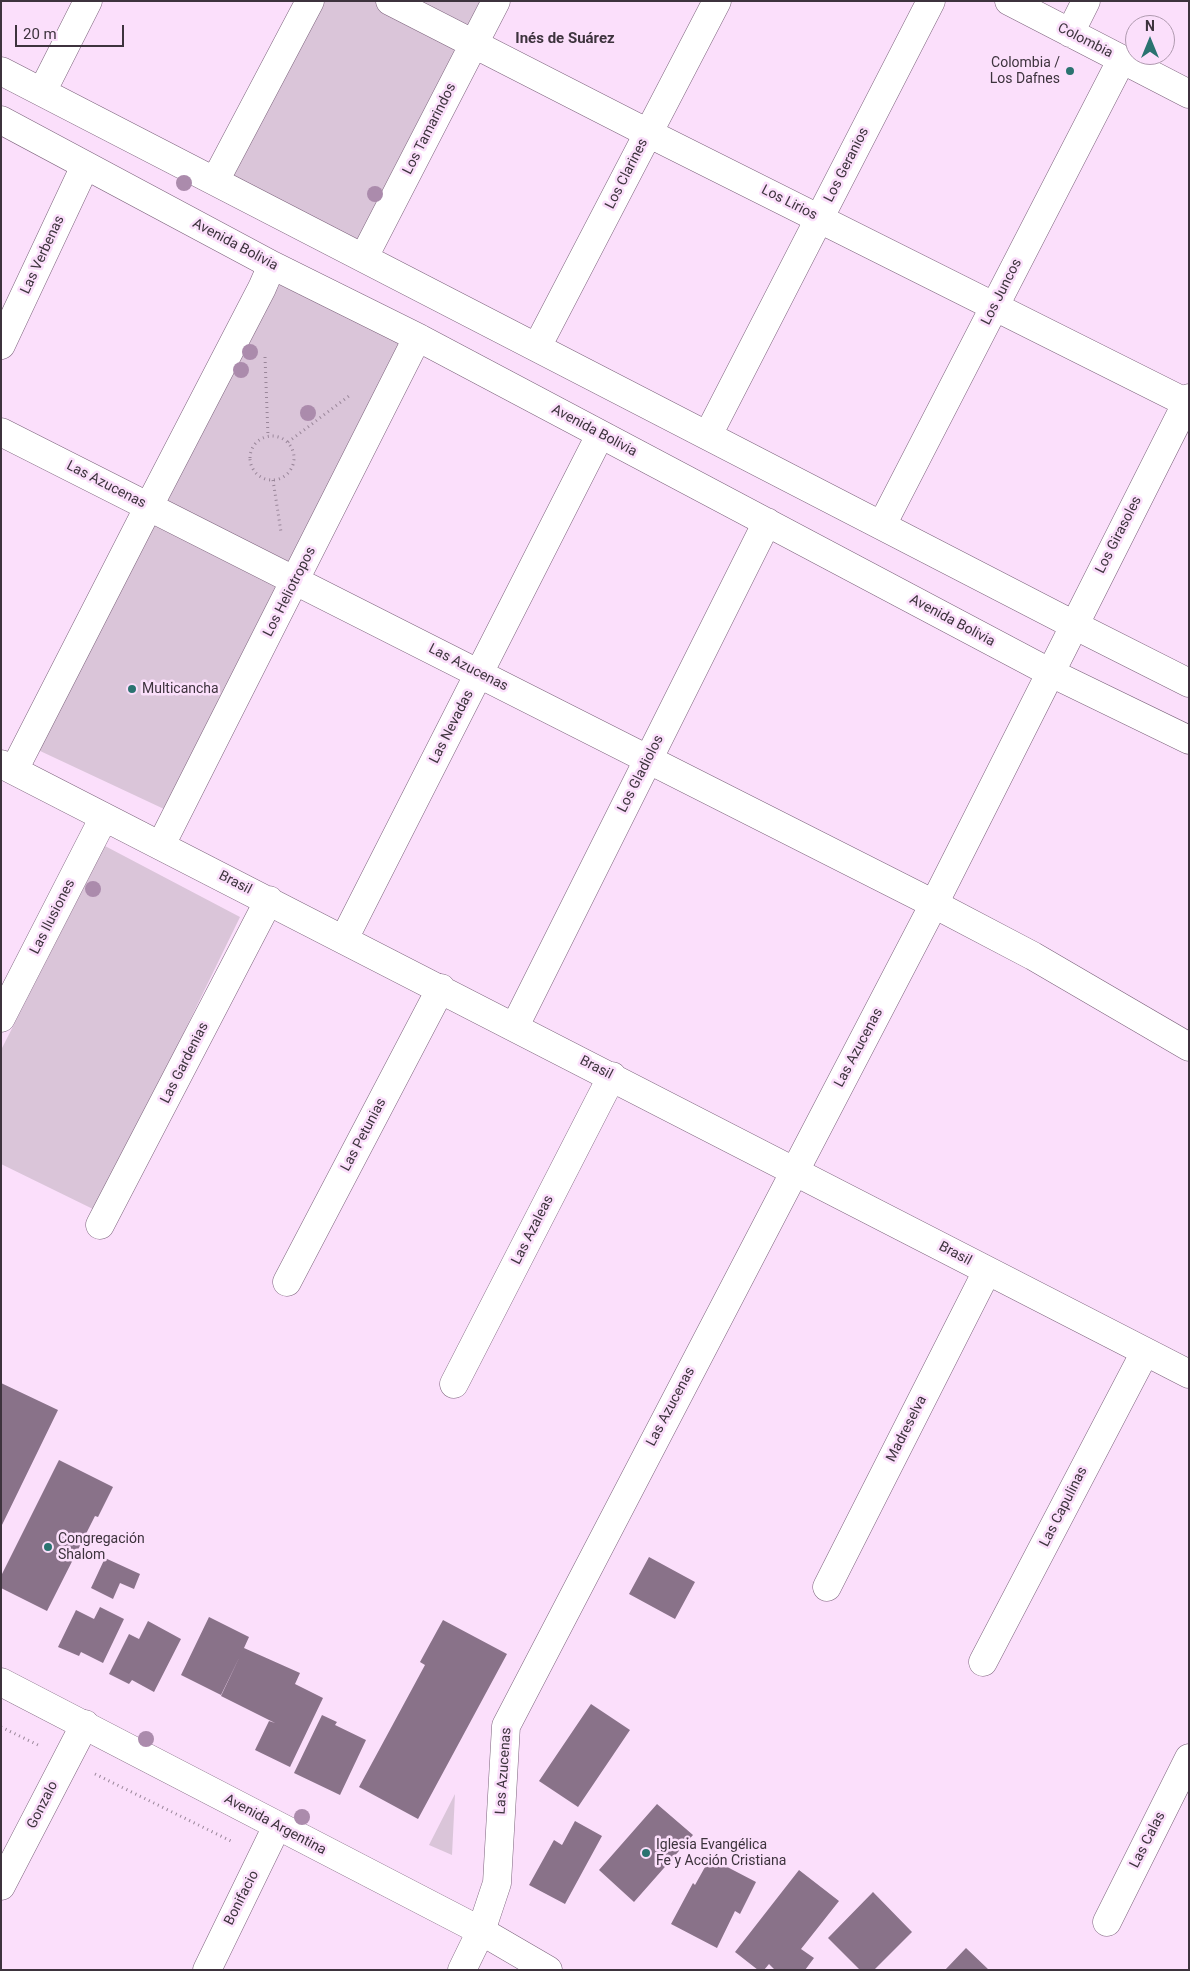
<!DOCTYPE html>
<html>
<head>
<meta charset="utf-8">
<style>
	body { margin:0 }
	#map { position:relative; width:1190px; height:1971px; overflow:hidden; background:#fbdffb; font-family:Roboto,sans-serif }
	canvas { display:block }
	.frame { position:absolute; inset:0; border:2px solid #3d333d; pointer-events:none }
	.north { position:absolute; left:1125px; top:15px; width:50px; height:50px; box-sizing:border-box; background:#fbdffb; border:1px solid #af9aaf; border-radius:50%; rotate:0deg; font-size:14px; font-weight:700; line-height:20px; text-align:center; color:#3d333d }
	.north::after { content:''; display:block; margin:auto; width:18px; height:22px; background:#2a7370; clip-path:polygon(50% 0,100% 100%,50% 72%,0 100%) }
	.scale { position:absolute; left:15px; top:25px; width:109px; height:22px; box-sizing:border-box; border:2px solid #3d333d; border-top:0; padding-left:6px; font-size:15px; line-height:18px; white-space:nowrap; color:#3d333d; -webkit-text-stroke:4px #fbdffb; paint-order:stroke }
</style>
</head>
<body>
<div id="map">
<canvas width="1190" height="1971"></canvas>
<div class="frame"></div>
<div class="north">N</div>
<div class="scale">20 m</div>
</div>
<script>
const ctx = document.querySelector('canvas').getContext('2d');
ctx.lineJoin = 'round';
function fillPath(path, color) {
  ctx.fillStyle = color;
  ctx.fill(path, 'evenodd');
}
function trace(path, color, width, dash) {
  ctx.strokeStyle = color;
  ctx.lineWidth = width;
  ctx.lineCap = dash ? 'butt' : 'round';
  ctx.setLineDash(dash || []);
  ctx.stroke(path);
}
function label(font, color, halo, rows, align = 'center') {
  ctx.font = font + ' Roboto,sans-serif';
  ctx.lineWidth = 5;
  ctx.setLineDash([]);
  ctx.textBaseline = 'middle';
  ctx.strokeStyle = halo;
  ctx.fillStyle = color;
  for (const [text, x, y, turn = 0] of rows) {
    ctx.save();
    ctx.translate(x, y);
    ctx.rotate((+turn || 0) * Math.PI / 180);
    ctx.textAlign = isNaN(turn) ? turn : align;
    if (halo) ctx.strokeText(text, 0, 0);
    ctx.fillText(text, 0, 0);
    ctx.restore();
  }
}
const green = new Path2D(`
	M324,1H480L359,244L232,177Z
	M283,278L406,341L164,809L38,750Z
	M105,846L240,917L97,1211L1,1164V1050Z
	M455,1794L452,1855L429,1845Z`);
const building = new Path2D(`
	M1,1383L58,1410L1,1527Z
	M59,1460L113,1487L98,1517L95,1516L47,1611L1,1588V1576Z
	M649,1557L695,1582L675,1619L629,1594Z
	M105,1558L140,1574L134,1589L120,1583L113,1599L91,1588Z
	M100,1607L124,1619L103,1663L81,1652L79,1656L58,1647L76,1610L94,1619Z
	M209,1617L249,1637L244,1648L300,1673L295,1684L323,1698L290,1767L255,1750L269,1721L275,1723L221,1696L240,1656L221,1695L181,1675Z
	M443,1620L507,1654L418,1819L359,1787L425,1665L420,1662Z
	M148,1621L181,1639L154,1692L132,1680L129,1684L109,1674L129,1634L139,1639Z
	M591,1704L630,1730L578,1807L539,1781Z
	M322,1715L337,1722L335,1725L366,1740L340,1795L294,1773Z
	M657,1804L693,1835L634,1902L599,1870Z
	M575,1821L602,1836L565,1904L529,1885L554,1840L562,1845Z
	M710,1858L756,1882L740,1914L735,1911L717,1948L671,1924L693,1883L695,1885Z
	M799,1870L839,1901L801,1949L814,1958L805,1970H775L769,1964L764,1970H758L735,1952Z
	M873,1892L912,1932L874,1970H860L828,1938Z
	M966,1948L989,1970H945Z`);
const path = new Path2D(`
	M265,357L268,436
	M250 458a22 22 0 1 1 44 0a22 22 0 1 1-44 0Z
	M288,442L349,396
	M273,480L281,532
	M1,1727L38,1745
	M95,1774L233,1842`);
const minor = new Path2D(`
	M390,1L648,133L1189,404
	M1009,1L1189,94
	M1070,33L1086,1
	M1,71L1074,625L1189,683
	M42,92L88,1
	M1,120L272,265L419,338L1051,673L1189,740
	M215,181L310,1
	M364,257L496,1
	M1,345L85,166
	M537,347L717,1
	M1,432L934,904L1033,956L1189,1047
	M708,435L931,1
	M882,525L1122,59
	M1,764C398,965 794,1168 1189,1374
	M14,770L149,506L262,288L272,265
	M161,845L411,350L419,338
	M344,939L600,435
	M1,1018L104,817
	M515,1026L767,522
	M100,1225L269,900
	M287,1282L441,988
	M454,1384L612,1076
	M827,1587L987,1271
	M983,1662L1145,1352
	M1,1886L85,1724
	M1107,1922L1189,1758
	M207,1970L277,1826
	M462,1970L481,1931`);
const major = new Path2D(`
	M1,1682L481,1931L548,1970
	M481,1931L497,1883L506,1726L934,904L1189,398`);
const trees = [
	[184,183],
	[375,194],
	[250,352],
	[241,370],
	[308,413],
	[93,889],
	[146,1739],
	[302,1817]
];
const markers = [
	[1070,71,5,"#2a7370"],
	[132,689,5,"#2a7370"],
	[48,1547,5,"#2a7370"],
	[646,1853,5,"#2a7370"]
];
const streetNames = [
	["Colombia",1085,41,27],
	["Los Tamarindos",430,129,-63],
	["Los Geranios",847,165,-63],
	["Los Clarines",627,174,-63],
	["Los Lirios",789,203,27],
	["Avenida Bolivia",235,245,28],
	["Las Verbenas",43,255,-65],
	["Los Juncos",1002,292,-63],
	["Avenida Bolivia",594,431,28],
	["Las Azucenas",106,485,27],
	["Los Girasoles",1119,535,-63],
	["Los Heliotropos",290,592,-63],
	["Avenida Bolivia",952,621,28],
	["Las Azucenas",468,668,27],
	["Las Nevadas",452,727,-63],
	["Los Gladiolos",641,774,-63],
	["Brasil",235,883,27],
	["Las Ilusiones",53,917,-63],
	["Las Azucenas",859,1048,-62],
	["Las Gardenias",185,1063,-63],
	["Brasil",596,1068,27],
	["Las Petunias",364,1135,-62],
	["Las Azaleas",533,1230,-63],
	["Brasil",955,1254,28],
	["Las Azucenas",671,1407,-62],
	["Madreselva",907,1429,-63],
	["Las Capulinas",1064,1507,-63],
	["Las Azucenas",504,1771,-86],
	["Gonzalo",43,1805,-63],
	["Avenida Argentina",275,1825,28],
	["Las Calas",1148,1840,-63],
	["Bonifacio",242,1898,-63]
];
const poiNames = [
	["Colombia /",1060,63,"right"],
	["Los Dafnes",1060,79,"right"],
	["Multicancha",142,689],
	["Congregación",58,1539],
	["Shalom",58,1555],
	["Iglesia Evangélica",656,1845],
	["Fe y Acción Cristiana",656,1861]
];
const neighbourhoodNames = [
	["Inés de Suárez",565,39]
];
fillPath(green, '#dac5d9');
fillPath(building, '#897289');
trace(minor, '#7b627b', 29);
trace(major, '#7b627b', 29);
trace(path, '#998699', 3, [1, 4]);
trace(minor, '#fff', 28);
trace(major, '#fff', 28);
ctx.fillStyle = '#ab8bac';
for (const [x, y] of trees) {
  ctx.beginPath();
  ctx.arc(x, y, 8, 0, 2 * Math.PI);
  ctx.fill();
}
for (const [x, y, r, color] of markers) {
  const dot = new Path2D();
  dot.arc(x, y, r, 0, 2 * Math.PI);
  ctx.fillStyle = color;
  ctx.fill(dot);
  trace(dot, '#fbdffb', 2);
}
label('14px', '#3d333d', '#fbdffb', streetNames);
label('14px', '#3d333d', '#fbdffb', poiNames, 'left');
label('bold 15px', '#3d333d', '#fbdffb', neighbourhoodNames);
</script>
</body>
</html>
